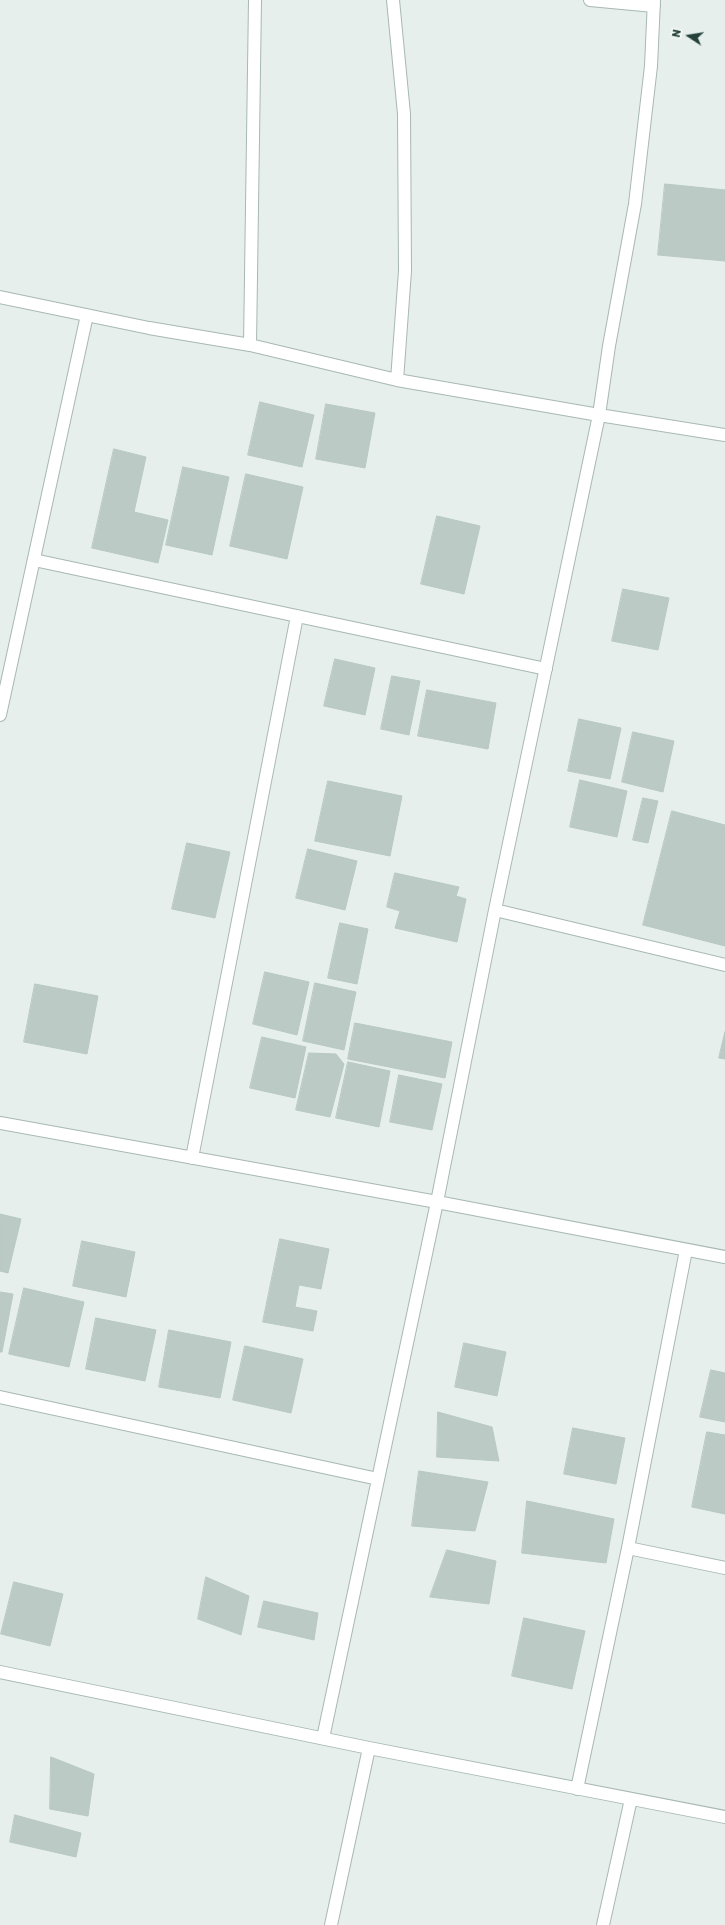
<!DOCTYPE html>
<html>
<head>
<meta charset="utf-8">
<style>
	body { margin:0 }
	#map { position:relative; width:725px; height:1925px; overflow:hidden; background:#e6efeb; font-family:Rubik,sans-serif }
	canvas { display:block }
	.north { position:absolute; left:669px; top:16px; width:40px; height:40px; -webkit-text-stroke:3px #f7fbf9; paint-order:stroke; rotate:282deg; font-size:11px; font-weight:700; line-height:16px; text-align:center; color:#24423a }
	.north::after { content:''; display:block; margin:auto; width:14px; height:18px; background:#24423a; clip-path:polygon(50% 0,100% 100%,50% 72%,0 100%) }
</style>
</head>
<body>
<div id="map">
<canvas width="725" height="1925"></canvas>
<div class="north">N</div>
</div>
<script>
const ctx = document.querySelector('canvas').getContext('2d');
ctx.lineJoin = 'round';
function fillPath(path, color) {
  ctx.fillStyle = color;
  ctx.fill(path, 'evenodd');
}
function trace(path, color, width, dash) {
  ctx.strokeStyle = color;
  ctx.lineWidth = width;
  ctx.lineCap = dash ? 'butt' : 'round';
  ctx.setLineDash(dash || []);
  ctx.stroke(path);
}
const building = new Path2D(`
	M665,184L725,190V261L658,255Z
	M260,402L314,415L302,467L248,455Z
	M326,404L375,413L365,468L316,459Z
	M114,449L146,457L134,512L168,520L158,563L92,548Z
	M183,467L229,477L212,555L166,545Z
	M246,474L303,487L287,559L230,546Z
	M437,516L480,526L464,594L421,584Z
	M623,589L669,598L658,650L612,641Z
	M335,659L375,668L365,715L324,706Z
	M392,676L420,681L409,735L381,729Z
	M427,690L496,703L488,749L418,736Z
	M579,719L621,728L610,779L568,771Z
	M633,732L674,741L663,792L622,782Z
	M580,780L627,791L617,837L570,827Z
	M328,781L402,796L390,856L315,841Z
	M643,798L658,801L648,843L633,840Z
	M672,811L725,825V946L643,925Z
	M187,843L230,852L215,918L172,909Z
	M308,849L357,861L345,910L296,898Z
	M395,873L459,887L456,896L466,899L457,942L395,928L400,911L387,907Z
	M340,923L368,929L357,984L328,978Z
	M265,972L309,982L297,1035L253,1024Z
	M315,983L356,992L344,1050L303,1041Z
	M35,984L98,996L87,1054L24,1042Z
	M355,1023L452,1042L445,1078L348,1059Z
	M725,1032V1059L719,1058Z
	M262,1037L306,1047L295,1098L250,1088Z
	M309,1053L336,1054L344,1064L330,1117L296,1110Z
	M348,1062L390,1071L379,1127L336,1118Z
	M399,1075L442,1084L432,1130L390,1122Z
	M0,1214L21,1219L8,1273L0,1271Z
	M280,1239L329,1249L321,1289L299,1285L295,1307L317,1311L313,1331L263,1322Z
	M82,1241L135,1252L126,1297L73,1286Z
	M24,1288L84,1302L69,1367L9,1354Z
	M0,1292L13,1294L2,1352H0Z
	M96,1318L156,1330L145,1381L86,1369Z
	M169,1330L231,1342L220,1398L159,1387Z
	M464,1343L506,1352L497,1396L455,1387Z
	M245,1346L303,1359L291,1413L233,1400Z
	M711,1370L725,1373V1422L700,1417Z
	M438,1412L492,1427L499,1461L437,1457Z
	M573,1428L625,1438L616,1484L564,1474Z
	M707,1432L725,1435V1514L692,1507Z
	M419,1471L488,1482L475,1531L412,1526Z
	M527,1501L614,1519L606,1563L522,1553Z
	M447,1550L496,1561L489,1604L430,1597Z
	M206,1577L249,1596L241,1635L198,1619Z
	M14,1582L63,1594L50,1646L1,1634Z
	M264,1601L318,1613L314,1640L258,1627Z
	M524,1618L585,1631L572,1689L512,1676Z
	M51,1757L94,1774L88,1816L50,1809Z
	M15,1815L81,1833L76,1857L10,1842Z`);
const minor = new Path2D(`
	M393,0L404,114L405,271L397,380
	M590,0L654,6
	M0,297L149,328L250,345L397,380L599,415L725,435
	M250,345L255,0
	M34,560L546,669
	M0,715L87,315
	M495,910L725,965
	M0,1123L437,1202L725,1257
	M192,1158L297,616
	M0,1397L378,1479
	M628,1548L725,1568
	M0,1672L369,1748L725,1817
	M323,1738L437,1202L495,910L599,415L609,346L635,204L651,66L654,0
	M577,1789L628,1548L686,1250
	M331,1925L369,1748
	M603,1925L631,1799`);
fillPath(building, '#bbcac4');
trace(building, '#b8c9c2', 1);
trace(minor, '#a8b8b2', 14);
trace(minor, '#fff', 12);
</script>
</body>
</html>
